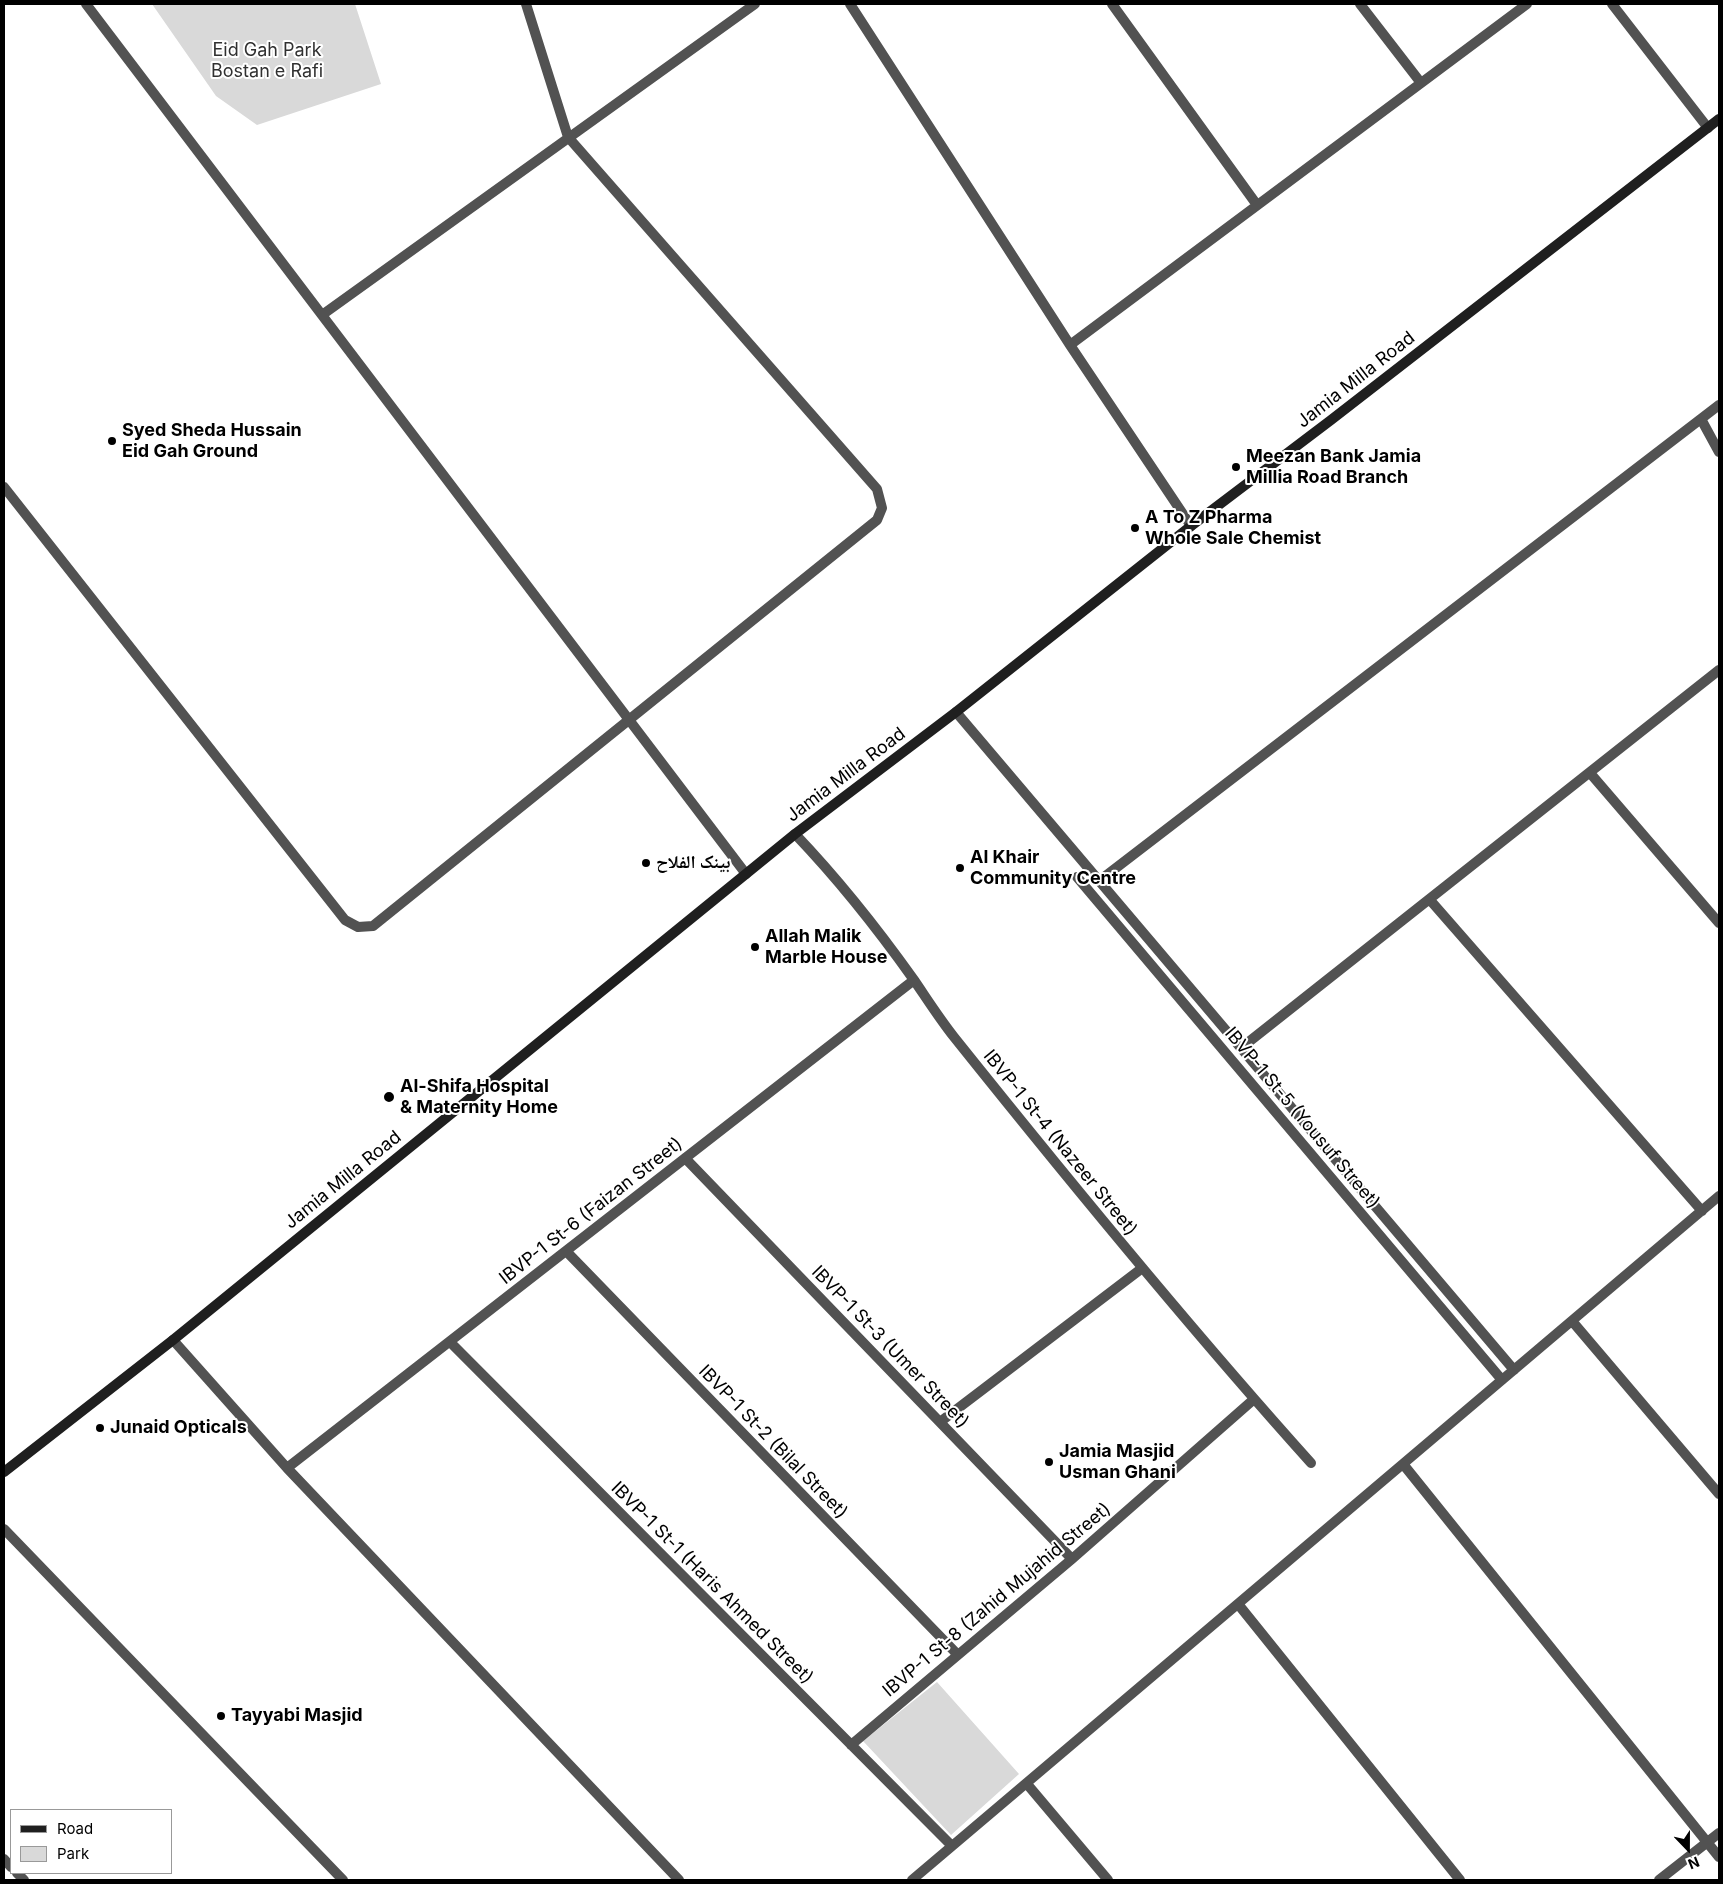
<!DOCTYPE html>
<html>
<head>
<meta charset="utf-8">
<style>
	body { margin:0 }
	#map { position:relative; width:1723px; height:1884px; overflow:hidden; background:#fff; font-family:Inter,sans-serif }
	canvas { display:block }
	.frame { position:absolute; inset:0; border:5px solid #000; pointer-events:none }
	.legend { position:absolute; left:10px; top:1809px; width:162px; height:65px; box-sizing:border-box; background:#fff; border:1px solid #999; margin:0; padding:6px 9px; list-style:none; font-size:15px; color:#000 }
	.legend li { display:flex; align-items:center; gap:10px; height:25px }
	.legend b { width:25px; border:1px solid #999 }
	.north { position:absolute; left:1663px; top:1824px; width:50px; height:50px; -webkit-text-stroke:4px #fff; paint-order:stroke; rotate:158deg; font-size:14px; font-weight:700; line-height:20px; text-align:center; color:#000 }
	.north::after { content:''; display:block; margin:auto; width:18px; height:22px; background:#000; clip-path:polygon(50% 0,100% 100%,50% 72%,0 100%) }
</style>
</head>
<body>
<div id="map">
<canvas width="1723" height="1884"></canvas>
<div class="frame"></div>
<ul class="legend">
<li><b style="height:6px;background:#1f1f1f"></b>Road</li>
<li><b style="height:14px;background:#d9d9d9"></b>Park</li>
</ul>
<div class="north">N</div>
</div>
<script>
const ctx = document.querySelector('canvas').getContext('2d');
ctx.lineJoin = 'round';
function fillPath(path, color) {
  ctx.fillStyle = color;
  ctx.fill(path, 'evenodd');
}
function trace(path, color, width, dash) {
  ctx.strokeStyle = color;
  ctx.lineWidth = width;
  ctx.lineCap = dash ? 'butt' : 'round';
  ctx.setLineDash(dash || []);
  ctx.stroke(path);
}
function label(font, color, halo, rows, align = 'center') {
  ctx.font = font + ' Inter,"Noto Naskh Arabic",sans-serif';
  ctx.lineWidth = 4;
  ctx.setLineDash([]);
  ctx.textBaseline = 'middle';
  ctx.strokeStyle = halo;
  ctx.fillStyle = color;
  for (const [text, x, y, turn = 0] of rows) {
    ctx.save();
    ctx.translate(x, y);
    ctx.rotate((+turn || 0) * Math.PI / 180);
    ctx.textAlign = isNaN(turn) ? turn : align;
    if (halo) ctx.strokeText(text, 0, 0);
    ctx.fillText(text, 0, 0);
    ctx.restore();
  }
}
const green = new Path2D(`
	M152,4H355L381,84L257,125L216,96Z
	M937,1682L1019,1774L951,1835L863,1741Z`);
const street = new Path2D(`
	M86,4L746,874
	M850,4L1070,345L1191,526
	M1112,4L1257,205
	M1360,4L1421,83
	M1612,4L1708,128
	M322,315L755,4
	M1070,345L1527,4
	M1701,419L1719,452
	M4,487L345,920L358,927L373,926L877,520L882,508L877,489L568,137L526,4
	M956,712L1514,1370
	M1590,773L1719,923
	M795,834C838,879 877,928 914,980C927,999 939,1018 954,1037C1070,1182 1187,1325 1311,1463
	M1077,877L1502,1380
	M1099,881L1719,405
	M1430,900L1702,1211
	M1241,1048L1719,670
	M685,1158L1072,1559
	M566,1251L958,1655
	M1572,1321L1719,1494
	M173,1340L287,1468L679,1880
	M450,1342L952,1846
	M940,1422L1141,1269
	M1403,1464L1719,1857
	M287,1468L914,980
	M4,1529L343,1880
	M1238,1604L1460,1880
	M851,1745L1072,1559L1253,1400
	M1027,1784L1108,1880
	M4,1859L11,1867
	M17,1873L24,1880
	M912,1880L1719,1196
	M1659,1880L1719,1833`);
const secondary = new Path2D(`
	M4,1472L173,1340L795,834L956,712L1191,526L1331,420L1719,119`);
const markers = [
	[112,441,5,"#000"],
	[1236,467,5,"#000"],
	[1135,528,5,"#000"],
	[646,863,5,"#000"],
	[960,868,5,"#000"],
	[755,947,5,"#000"],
	[389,1097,6,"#000"],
	[100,1428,5,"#000"],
	[1049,1462,5,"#000"],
	[221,1716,5,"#000"]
];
const parkNames = [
	["Eid Gah Park",267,51],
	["Bostan e Rafi",267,72]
];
const streetNames = [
	["Jamia Milla Road",1356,380,-38],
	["Jamia Milla Road",846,775,-37],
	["IBVP-1 St-5 (Yousuf Street)",1302,1118,50],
	["IBVP-1 St-4 (Nazeer Street)",1060,1143,51],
	["Jamia Milla Road",343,1180,-39],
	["IBVP-1 St-6 (Faizan Street)",591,1211,-38],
	["IBVP-1 St-3 (Umer Street)",890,1347,46],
	["IBVP-1 St-2 (Bilal Street)",773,1442,46],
	["IBVP-1 St-1 (Haris Ahmed Street)",712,1583,45],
	["IBVP-1 St-8 (Zahid Mujahid Street)",997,1600,-40]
];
const poiNames = [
	["Syed Sheda Hussain",122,431],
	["Eid Gah Ground",122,452],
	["Meezan Bank Jamia",1246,457],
	["Millia Road Branch",1246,478],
	["A To Z Pharma",1145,518],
	["Whole Sale Chemist",1145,539],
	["Al Khair",970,858],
	["Community Centre",970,879],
	["بینک الفلاح",656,863],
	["Allah Malik",765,937],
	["Marble House",765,958],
	["Al-Shifa Hospital",400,1087],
	["& Maternity Home",400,1108],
	["Junaid Opticals",110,1428],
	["Jamia Masjid",1059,1452],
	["Usman Ghani",1059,1473],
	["Tayyabi Masjid",231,1716]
];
fillPath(green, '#d9d9d9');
trace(street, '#525252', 10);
trace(secondary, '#1f1f1f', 10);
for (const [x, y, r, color] of markers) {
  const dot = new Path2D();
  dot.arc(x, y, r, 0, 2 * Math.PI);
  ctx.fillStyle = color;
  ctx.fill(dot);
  trace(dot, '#fff', 2);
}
label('18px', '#303030', '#fff', parkNames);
label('18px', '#000', '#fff', streetNames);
label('bold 18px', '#000', '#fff', poiNames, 'left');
</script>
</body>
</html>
